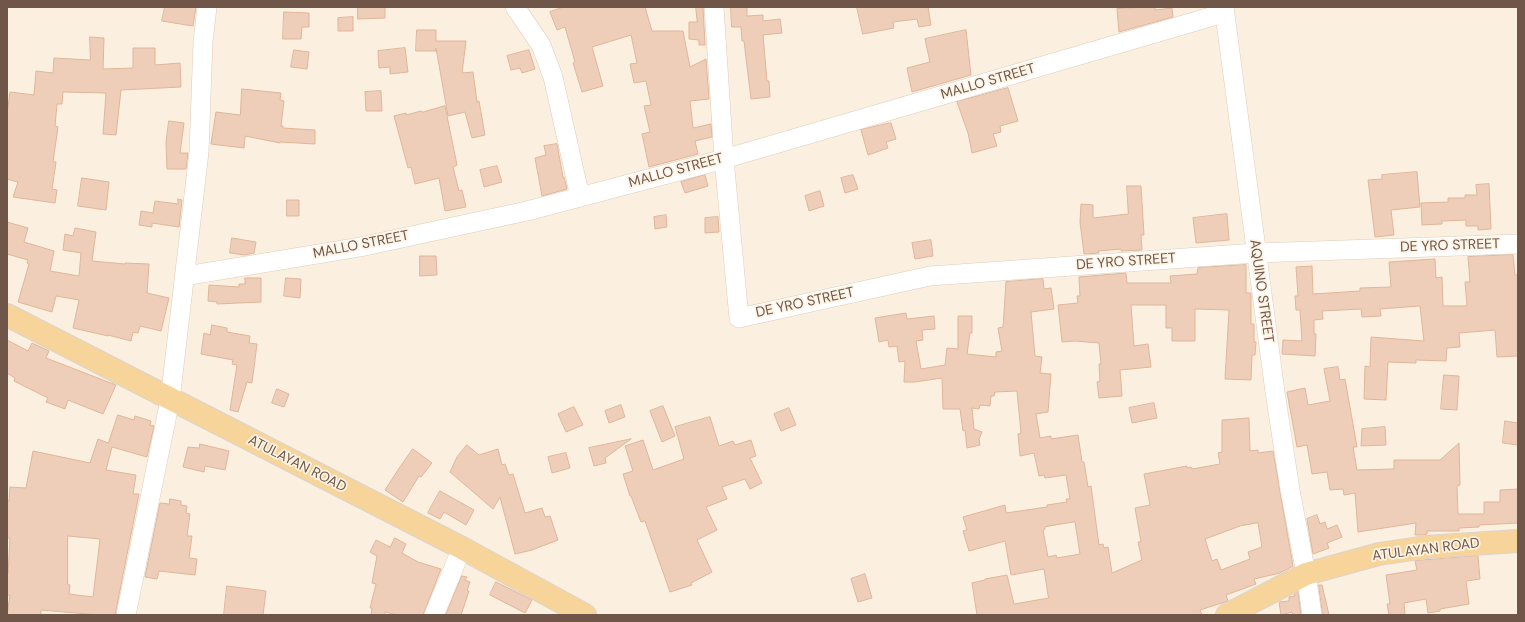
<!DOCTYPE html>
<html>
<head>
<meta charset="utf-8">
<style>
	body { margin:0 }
	#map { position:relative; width:1525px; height:622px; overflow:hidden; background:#fbf0df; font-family:"DM Sans",sans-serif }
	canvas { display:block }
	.frame { position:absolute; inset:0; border:8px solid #6f5649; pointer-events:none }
</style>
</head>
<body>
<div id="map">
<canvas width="1525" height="622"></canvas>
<div class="frame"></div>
</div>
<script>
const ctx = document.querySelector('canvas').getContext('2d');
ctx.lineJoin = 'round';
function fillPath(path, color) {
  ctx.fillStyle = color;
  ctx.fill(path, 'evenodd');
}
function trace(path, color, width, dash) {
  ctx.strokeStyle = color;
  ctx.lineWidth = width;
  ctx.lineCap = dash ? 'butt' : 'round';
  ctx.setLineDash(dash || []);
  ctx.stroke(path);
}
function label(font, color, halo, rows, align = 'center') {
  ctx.font = font + ' "DM Sans",sans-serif';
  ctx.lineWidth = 3.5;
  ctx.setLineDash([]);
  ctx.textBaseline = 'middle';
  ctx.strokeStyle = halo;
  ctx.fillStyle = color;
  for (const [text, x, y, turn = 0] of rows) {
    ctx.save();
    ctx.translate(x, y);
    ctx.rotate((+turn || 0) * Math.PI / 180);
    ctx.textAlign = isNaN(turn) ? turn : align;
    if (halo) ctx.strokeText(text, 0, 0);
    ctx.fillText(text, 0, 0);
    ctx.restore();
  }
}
const building = new Path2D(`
	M165,7H196L193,26L162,21Z
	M358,7H385V18L358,19Z
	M564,7H645L652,31H683L690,67L706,59L709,99L690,101L693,128L711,124L712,137L695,141L698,154L649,167L642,134L650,132L644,106L651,105L646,81L634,83L630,64L637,63L631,35L592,47L603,86L582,92L573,63L575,62L565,27L557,30L550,12Z
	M696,7H703L705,45H699V40L689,39V22H697Z
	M731,7H747V16L763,15V21L780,19L782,33L763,35L767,81H769L770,97L751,99L744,41H742L741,27H732Z
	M857,7H928L931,25L919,27L917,19L893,22L894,28L863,34Z
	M1146,7H1155V10L1172,8L1173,17L1119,32L1117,9Z
	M284,12L309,13V27H302L301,39H283Z
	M353,17V31H338V18Z
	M417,30H436V41H466L462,73L473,72L477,102L479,101L485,135L472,138L465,112L448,116L436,48V51H416Z
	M966,30L971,75L912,92L907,68L930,62L925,39Z
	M90,37L104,38L103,69L133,68V48H155V65L180,63L181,87L121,90L116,135L103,134L106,93L63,92L62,104H57L55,126L58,127L53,162H56L52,189L57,190L55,203L13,197L18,182L7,179V114L10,92L34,95L36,71L53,73L54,58L90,60Z
	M405,48L408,72L390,74V67L379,68L378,51Z
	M294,50L309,52L307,69L291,67Z
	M529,50L535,69L522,73L520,68L511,70L507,56Z
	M1008,88L1018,121L1000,126L1001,132L993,134L997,146L972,153L968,133L957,102Z
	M242,89L281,93L280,100L284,101L281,126H283V128L315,130V144L280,142V143L245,136L244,148L211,144L216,112L240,115Z
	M381,91L382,111H366L365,92Z
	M445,106L457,165L453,167L459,191L462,190L466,207L445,211L439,178L415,184L411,167L408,168L394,116L406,113V115L421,111L422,112Z
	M169,121L184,123L180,153H188L186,169H167L166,143Z
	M891,123L896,139L886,142L888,148L868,155L861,130Z
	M557,144L563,177H564L567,189L542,196L535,158L546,155L544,146Z
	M497,166L502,182L484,187L480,170Z
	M1417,172L1420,207L1391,210L1394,235L1375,237L1368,180L1382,179V175Z
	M705,175L708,186L685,193L681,182Z
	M853,175L858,189L845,193L841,178Z
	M82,178L109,182L106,210L78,206Z
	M1489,184L1491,229L1478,230V226H1466V220L1442,221V224L1422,225L1421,203L1448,202V198H1465V195H1477L1476,185Z
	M1127,186H1141L1144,235H1141L1142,250L1121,251V249L1098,251L1099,253L1084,254L1080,222L1081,204L1093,205V218L1128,214Z
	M820,191L824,206L809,211L805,196Z
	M178,199L182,200L179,227L152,223V227L139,225L141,211L153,213L155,201L178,204Z
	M287,200H299V216H287Z
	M1227,214L1229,240L1196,243L1193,218Z
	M666,215L667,227L655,229L654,217Z
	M718,217L719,232L705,233V218Z
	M7,222L28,228L24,242L54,251L50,271L79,276L81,253L63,250L65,234L73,236L75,228L96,232L92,261L125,264V263L149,264L147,293L169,298L161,331L140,326L138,333L133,332L131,341L108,335V336L73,328L79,300L56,296L52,312L18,302L29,264L27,263L28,260L7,254Z
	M232,238L256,242L254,253L245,255L230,253Z
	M931,240L933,256L915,259L912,243Z
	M1513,255L1515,275H1518V356L1497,357L1495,330L1459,333L1460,347L1447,348L1446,361L1416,360V363L1388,362L1386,400L1364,399L1365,366L1370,367L1371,337L1424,341L1420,306L1380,309L1381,316L1362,317L1361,309L1322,311L1323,319L1314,320V334H1316L1315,356L1282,354L1283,340L1302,341L1300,310H1296L1295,296H1298L1296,267L1312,266L1313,294L1360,291V288L1391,287L1389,262L1435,259L1436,278L1442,277L1443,306H1467L1465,282H1470L1468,257Z
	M420,256H436L437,275L420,276Z
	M1246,265V293H1251V324H1254V342H1256L1255,355H1252L1251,380L1225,379L1229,310L1195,309V341H1172V328H1166V305H1131L1134,346L1148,344L1151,367L1120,370L1122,396L1099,398L1097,382L1100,381L1099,364H1101L1099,343L1075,341L1062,342L1058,305L1078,303L1077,296H1080L1079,277L1126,273L1127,283H1171L1170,276L1197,274L1198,268Z
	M245,278H261V302L217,304V302L208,301L209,285L239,287V284H245Z
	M286,278L301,279L300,298L284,296Z
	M1043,279L1044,289L1051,288L1054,309L1031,312L1035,356L1042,357L1040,373L1051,374L1048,412L1036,414L1040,438L1051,436V439L1078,435L1082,462H1084L1088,487L1091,486L1099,545L1103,544L1104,548L1108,547L1112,573L1142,560L1138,542H1141L1135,508L1150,505L1144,474L1187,466V468L1191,467L1192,469L1220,464L1218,453L1222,452V420L1249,418L1250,451L1258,450V453L1273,451L1293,566L1280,573L1254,579L1256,584L1226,595L1228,601L1200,610L1202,615H977L972,583L985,580V579L1007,575L1014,604L1049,598L1048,595L1044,569L1011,575L1005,541L969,551L963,531L967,530L963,517L1005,505L1006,513L1047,507V505L1067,502L1066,499H1070L1066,475L1045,478L1044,475L1039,476L1034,453L1020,456L1018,434L1021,433L1017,391L995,392L994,396H991L990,406L980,405L979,409L972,408L974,429L982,432L979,439L980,445L967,448L965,430L963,431L960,409H943L942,378L915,382H904L905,361L899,362L897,346L889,347L888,340L879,342L875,318L906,313L907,319L934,316L935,329L922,330L923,340L916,341L921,369L945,365L947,348L958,349V316H972V333H970L967,354L996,357V352L1002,351L998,328L1003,327L1006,282ZM1075,522L1080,554L1057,558L1056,555L1048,557L1043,530L1045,529V527ZM1258,523L1262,547L1248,552L1250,559L1221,570L1217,559L1212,561L1205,539L1240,526Z
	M212,325L227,328V332L250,336L249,343L257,344L252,383L247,382L238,412L230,410L237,365L232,364L233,360L201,354L204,333L210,335Z
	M7,340L28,351L32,343L49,351L46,358L116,385L103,414L68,400L65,409L46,402L48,398L14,381L15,378L7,373Z
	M1338,367L1340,380L1345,379L1357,447H1353L1357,470L1394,469V460H1440L1459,443L1460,485L1457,486L1458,514H1484V502H1500V490L1518,489V523L1479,525V527L1459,528V531H1427V534L1422,535H1415L1416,523L1358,532L1355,493L1344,495L1343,489L1330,490L1327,472L1312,474L1307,445L1297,447L1287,392L1305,388L1308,405L1330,401L1324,369Z
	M1444,375L1459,376L1457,410L1441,409Z
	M277,389L289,394L284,407L272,403Z
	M1154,403L1157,418L1132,423L1129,408Z
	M621,405L625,417L609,423L605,411Z
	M663,406L675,436L662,442L650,411Z
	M574,407L583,425L566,432L558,414Z
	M789,408L796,425L781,431L774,414Z
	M118,415L134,420L135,416L151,421L150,425L154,426L147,457L112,447L106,470L136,475L133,494H139L115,615H99L41,610V615H7L10,595H7V574H8L10,538H7V500L9,501L10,487L26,488L33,451L90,463L98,439L108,443ZM68,536L100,539L93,597L69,594L70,585L68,584Z
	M710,417L719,446L733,441L735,445L751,440L756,456L750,458L762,483L750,489L745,479L722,487L727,499L706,507L717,530L697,540L712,572L691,583L692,585L670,592L645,521L641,522L631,496H630L623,474L633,471L625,446L643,440L653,470L684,459L675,427Z
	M1505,421L1518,423V445L1503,443Z
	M1385,427L1386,445L1361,446L1362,429Z
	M631,439L605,458L606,463L594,466L589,448Z
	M200,444L229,451L225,470L205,466L204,472L183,467L188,447L199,448Z
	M467,445L479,455L498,449L502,465L505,464L509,475L513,474L525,513L542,508L545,517L550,516L558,540L532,550L515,554L500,497L493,509L450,472L457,457Z
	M413,449L432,463L421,477L419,476L403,502L385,490L400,467Z
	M566,453L570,468L552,473L548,457Z
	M440,491L474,510L466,525L444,512L440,519L428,513Z
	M170,499L181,501V505L187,506L186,513L190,514L187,536H192L189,558L197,559L195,575L159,571L157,579L145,577L160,503L169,504Z
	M1317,515L1320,524L1325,522L1327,529L1337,525L1342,537L1327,543L1329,548L1313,554L1307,519Z
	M395,538L406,544L402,553L418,562L441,569L423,615H397L385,612V615H371L372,608H370L376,584L372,583L377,556L370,552L376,540L390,547Z
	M1478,556L1480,579L1466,581L1469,604L1440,609V611L1428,613L1426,599L1404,603L1405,615H1389L1387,604H1390L1386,575L1417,570L1415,561Z
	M865,574L872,598L858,602L851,579Z
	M462,576L467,577L465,580L470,582L467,591H469L461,615H446Z
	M496,582L532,600L525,613L490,595Z
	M1319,585H1322L1329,615H1323Z
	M227,586L266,591L263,615H224Z
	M1298,592L1301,615H1293L1292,612L1281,615L1279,602L1289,601V597L1295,596L1294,594Z`);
const minor = new Path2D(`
	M515,7L541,45L553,77L580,197
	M714,7L724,159L739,318L930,276L1256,253L1518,244
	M1224,7L1275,392L1290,490L1306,574L1312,615
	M185,276L360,247L527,211L724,159L1224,13
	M126,615L170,400L199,152L203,42L207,7
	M434,615L462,548`);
const major = new Path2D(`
	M7,315L462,548L585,615
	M1227,615L1306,574L1379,554L1426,547L1518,541`);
const streetNames = [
	["MALLO STREET",988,82,-16],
	["MALLO STREET",676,171,-15],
	["MALLO STREET",361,245,-11],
	["DE YRO STREET",1450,246,-2],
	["DE YRO STREET",1126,262,-4],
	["AQUINO STREET",1261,291,82],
	["DE YRO STREET",805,303,-12],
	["ATULAYAN ROAD",297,464,27],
	["ATULAYAN ROAD",1426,550,-7]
];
fillPath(building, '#eeceb8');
trace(building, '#e0b59a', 1);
trace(minor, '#deccbc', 20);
trace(major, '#dad3d0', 24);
trace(minor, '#fff', 19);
trace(major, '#f7d59a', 22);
label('14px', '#6f5649', '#fef4e5', streetNames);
</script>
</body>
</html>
